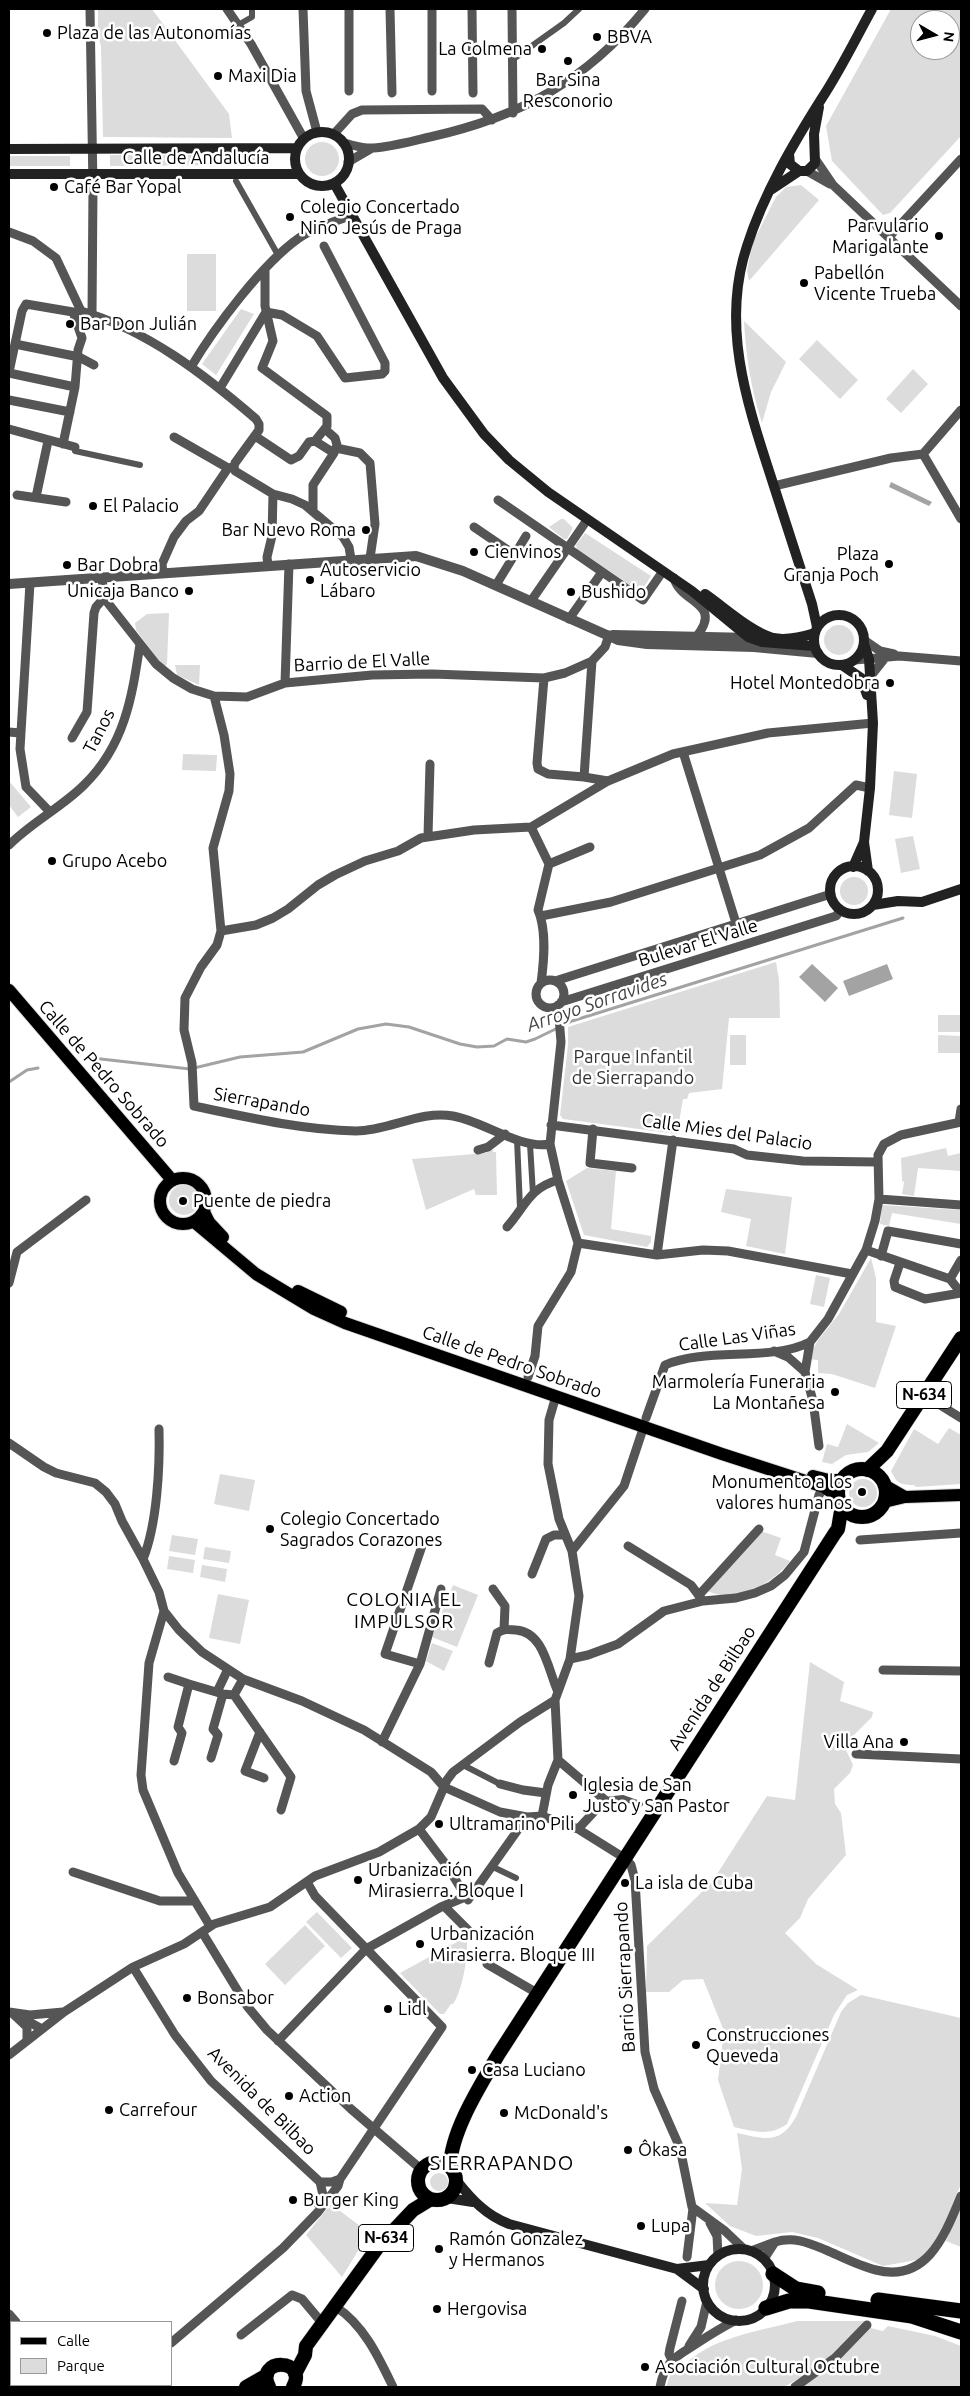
<!DOCTYPE html>
<html>
<head>
<meta charset="utf-8">
<style>
	body { margin:0 }
	#map { position:relative; width:970px; height:2396px; overflow:hidden; background:#fff; font-family:Ubuntu,sans-serif }
	canvas { display:block }
	.frame { position:absolute; inset:0; border:10px solid #000; pointer-events:none }
	.legend { position:absolute; left:10px; top:2321px; width:162px; height:65px; box-sizing:border-box; background:#fff; border:1px solid #999; margin:0; padding:6px 9px; list-style:none; font-size:15px; color:#000 }
	.legend li { display:flex; align-items:center; gap:10px; height:25px }
	.legend b { width:25px; border:1px solid #999 }
	.north { position:absolute; left:910px; top:10px; width:50px; height:50px; box-sizing:border-box; background:#fff; border:1px solid #999; border-radius:50%; rotate:98deg; font-size:14px; font-weight:700; line-height:20px; text-align:center; color:#000 }
	.north::after { content:''; display:block; margin:auto; width:18px; height:22px; background:#000; clip-path:polygon(50% 0,100% 100%,50% 72%,0 100%) }
</style>
</head>
<body>
<div id="map">
<canvas width="970" height="2396"></canvas>
<div class="frame"></div>
<ul class="legend">
<li><b style="height:6px;background:#000"></b>Calle</li>
<li><b style="height:14px;background:#dcdcdc"></b>Parque</li>
</ul>
<div class="north">N</div>
</div>
<script>
const ctx = document.querySelector('canvas').getContext('2d');
ctx.lineJoin = 'round';
function fillPath(path, color) {
  ctx.fillStyle = color;
  ctx.fill(path, 'evenodd');
}
function trace(path, color, width, dash) {
  ctx.strokeStyle = color;
  ctx.lineWidth = width;
  ctx.lineCap = dash ? 'butt' : 'round';
  ctx.setLineDash(dash || []);
  ctx.stroke(path);
}
function label(font, color, halo, rows, align = 'center') {
  ctx.font = font + ' Ubuntu,sans-serif';
  ctx.lineWidth = 5;
  ctx.setLineDash([]);
  ctx.textBaseline = 'middle';
  ctx.strokeStyle = halo;
  ctx.fillStyle = color;
  for (const [text, x, y, turn = 0] of rows) {
    ctx.save();
    ctx.translate(x, y);
    ctx.rotate((+turn || 0) * Math.PI / 180);
    ctx.textAlign = isNaN(turn) ? turn : align;
    if (halo) ctx.strokeText(text, 0, 0);
    ctx.fillText(text, 0, 0);
    ctx.restore();
  }
}
const green = new Path2D(`
	M98,9H152L229,114L232,138L103,137L101,46L98,36Z
	M891,9H961V136L890,213L883,215L832,161L826,126ZM920,20H950V50H920Z
	M305 159a17 17 0 1 1 34 0a17 17 0 1 1-34 0Z
	M270,154V165L239,166V155Z
	M110,155H236V165L110,166Z
	M9,156H70V166H9Z
	M801,185L819,200L749,281L747,271L752,244L776,197L786,187Z
	M187,254H216V311H187Z
	M241,309L254,314L216,375L202,364Z
	M744,321L786,362L771,392L762,423C751,389 746,357 744,321Z
	M817,340L858,380L840,399L799,359Z
	M913,369L928,384L901,413L886,399Z
	M561,519H564L573,528L567,539H564L549,527Z
	M585,533L651,576L642,590L639,591L577,549L576,545Z
	M169,613L167,664L165,666L162,665L136,630L135,623L147,614Z
	M824 640a15 15 0 1 1 30 0a15 15 0 1 1-30 0Z
	M175,665H200L199,685L177,675Z
	M183,754L217,755L216,771L182,770Z
	M894,771L917,774L912,818L889,815Z
	M9,781L31,807L18,817L9,805Z
	M913,836L920,869L901,873L895,839Z
	M840 891a14 14 0 1 1 28 0a14 14 0 1 1-28 0Z
	M776,962L779,980L780,1018H729L722,1089L689,1093L687,1099H683L677,1134L563,1119L560,1115L568,1045V1027Z
	M938,1015H961V1032H938Z
	M730,1035H746V1065H730Z
	M938,1035L961,1036V1053H938Z
	M946,1148L948,1156L961,1153V1171L918,1168L914,1196L902,1194L904,1182L902,1181L901,1158Z
	M487,1150H493V1152H496L497,1195H476L474,1189L426,1210L412,1159L487,1153Z
	M587,1168L616,1171L611,1229L651,1236V1242L647,1247L584,1235L566,1181Z
	M169 1200a15 15 0 1 1 30 0a15 15 0 1 1-30 0Z
	M726,1189L792,1197L785,1254L746,1246L751,1219L721,1212Z
	M882,1205L961,1210V1224L892,1213L889,1226L880,1224Z
	M871,1258L876,1278V1322L896,1326L875,1388L832,1374L818,1373V1360L808,1359L818,1340L839,1314Z
	M816,1275L830,1278L824,1307L810,1304Z
	M847,1424L879,1443L868,1452L846,1455L832,1464L822,1462L827,1444L838,1447Z
	M949,1428L961,1435V1484L916,1487L914,1485C901,1485 897,1484 891,1471L914,1429L938,1444Z
	M220,1474L255,1480L249,1511L214,1504Z
	M849 1493a14 14 0 1 1 28 0a14 14 0 1 1-28 0Z
	M761,1531L781,1538L775,1555L790,1561C774,1583 734,1605 708,1591Z
	M172,1535L198,1539L195,1555L169,1551Z
	M205,1547L231,1551L229,1563L203,1559Z
	M169,1556L195,1560L193,1573L167,1569Z
	M202,1565L227,1569L225,1582L200,1577Z
	M453,1585L478,1595L457,1647L432,1637Z
	M218,1594L249,1600L240,1644L209,1638Z
	M432,1643L453,1651L444,1671L426,1661Z
	M810,1662L844,1682L840,1701L873,1712L872,1717L853,1736L846,1750L853,1765L850,1773L834,1789L835,1804L841,1813L846,1855L808,1899L800,1918L785,1933L816,1964L858,1990L847,1995L834,2015L787,2124C769,2137 753,2131 734,2127L718,2080L724,2031L703,1979L683,1980L669,1992H646L647,1946L712,1882L767,1796L795,1800Z
	M317,1912L352,1948L341,1958L306,1922Z
	M305,1925L325,1946L285,1985L265,1964Z
	M464,1938V1941L467,1942C468,1958 462,1992 453,2004H451L444,2014H440L400,1973Z
	M861,1995L961,2018V2184L940,2235L922,2259L883,2266L818,2238L792,2232L756,2236L730,2226L705,2203L737,2205L742,2169L737,2133C765,2139 780,2145 796,2117L841,2012L848,2003Z
	M430 2182a9 9 0 1 1 18 0a9 9 0 1 1-18 0Z
	M331,2204L369,2233L342,2277L306,2235Z
	M961,2205V2247L946,2241Z
	M715 2285a24 24 0 1 1 48 0a24 24 0 1 1-48 0Z
	M797,2321H864L822,2365L784,2387H666L674,2365L682,2368C706,2338 761,2331 797,2321Z
	M888,2326L935,2336L961,2346V2387H800L843,2356L871,2328L883,2331Z`);
const water = new Path2D(`
	M891,482L932,502L929,506L889,487Z
	M812,964L838,988L825,1002L799,977Z
	M887,964L893,979L849,996L843,981Z`);
const stream = new Path2D(`
	M92,1058L190,1069L240,1057L303,1052L358,1029L386,1024L409,1027L460,1044L477,1047L494,1046L507,1039L526,1042L535,1039L572,1021L903,918
	M9,1082L27,1070L38,1068`);
const pedestrian = new Path2D(`
	M238,25L252,17V9
	M512,60L564,23L579,9
	M236,181L278,255
	M75,451L140,465
	M517,1139L520,1208
	M530,1144L533,1194
	M463,1765L500,1784
	M605,1800L623,1798L640,1804
	M491,1866L516,1878`);
const minor = new Path2D(`
	M90,9L93,188L92,314
	M227,9L251,44L304,139
	M303,9L306,91L317,132
	M390,9L392,93
	M432,9V91
	M472,9L473,93
	M512,9L513,113
	M349,91V9
	M333,135L352,114L362,110L482,109L492,120
	M343,143C353,145 364,149 373,148C392,147 412,141 430,137C520,117 586,81 645,9
	M816,160L833,185L961,306
	M348,162L372,148
	M807,171L830,184
	M9,232L33,241L56,258L81,311C147,330 205,375 256,419L259,424V430L235,463L234,467L235,471L273,494L292,499L305,505L343,537L349,547L351,559
	M889,237L961,159
	M265,270V306L273,341L262,368L327,416V426L315,441
	M266,312L282,315L317,336L345,378L382,374L385,371V363L324,246
	M15,344L79,357L94,365
	M191,367C215,327 262,264 299,238C315,227 334,222 352,215
	M9,372L22,311L26,304L73,312L82,338L78,350L75,387L63,444
	M9,373L75,387
	M220,388L266,312
	M9,400L70,412
	M9,429L75,447
	M255,436L291,460L299,456L309,442L315,441
	M174,437L228,468
	M315,441L334,453
	M336,448L360,453L370,463L375,524L370,558
	M923,454L961,519
	M923,454L961,410
	M774,486L891,458L923,454
	M17,495L66,502
	M36,497L48,441
	M498,500L643,600L663,571
	M313,511V485L334,453L337,445L335,438L325,429
	M474,527L515,555
	M268,565L267,557L272,536L273,494
	M163,573L162,564L174,537L186,521L199,511L228,468L234,467
	M102,577L104,598L156,664L173,678L192,689L214,696L247,697L285,683L372,675L432,674L544,678L565,673L592,661L605,647L609,635
	M674,578C681,604 723,602 697,636
	M30,583L20,749L26,787L49,811
	M496,585L526,536
	M531,601L587,520
	M569,619L602,572
	M864,640L880,651L894,654
	M855,660L899,656L961,661
	M592,661L584,777L608,781
	M870,677L885,658
	M544,678L537,763L538,769L548,774L584,777
	M285,683L289,564
	M214,696L224,735L230,774L229,791L213,848L221,931L217,945L201,967L185,998L184,1030L192,1063L194,1106C246,1117 302,1130 356,1131C389,1131 420,1110 453,1116C483,1121 521,1150 550,1144
	M9,732L20,733
	M72,738L87,712L94,613L96,607L104,598
	M683,752L736,923
	M531,827L549,864L538,910C547,931 544,961 541,983
	M428,836L430,764
	M9,845C32,822 62,807 84,785C125,745 132,697 140,644
	M549,864L590,847
	M541,916L611,902L760,855L809,828L856,785L870,788
	M221,931L256,925L273,918L288,909L318,885L335,875L365,861L398,851L421,838L474,830L531,827L608,781L673,754L768,733L873,723
	M536 994a14 14 0 1 1 28 0a14 14 0 1 1-28 0Z
	M555,981L831,894
	M561,1002L836,916L841,910
	M959,1122L961,1109
	M551,1125L734,1149L747,1155L803,1161L877,1162
	M593,1129L590,1163L632,1168
	M478,1150L488,1147L505,1134
	M879,1199L961,1205
	M507,1227C525,1207 529,1188 558,1180
	M578,1243L657,1255L703,1250L728,1251L852,1274
	M866,1250L950,1279L961,1293
	M657,1255L673,1140
	M881,1256L888,1231L961,1244
	M900,1263L894,1281L895,1287L925,1299L961,1293
	M950,1279L961,1260
	M9,1283L17,1252L86,1200
	M774,1351L788,1357L805,1372
	M528,1377L535,1356L538,1326L571,1272L578,1243L558,1180L550,1144L561,1042L558,1005
	M924,1395L961,1418
	M646,1418L665,1365C706,1347 772,1362 810,1342
	M9,1443L44,1467L56,1473L95,1483L106,1492L115,1504L122,1521L143,1559L159,1592L164,1611L179,1630L202,1652L243,1679L302,1701L364,1730L431,1772L444,1787L500,1812L527,1817L542,1816L578,1829L626,1859L631,1865L635,1880L645,2052L654,2089L680,2148L692,2207L725,2231L744,2249
	M819,1446L813,1401L805,1372L810,1342L828,1319L866,1250L875,1221L879,1199L878,1155L884,1144L901,1135L961,1122
	M860,1540L961,1533
	M628,1546L691,1585L703,1601
	M572,1551L624,1486L644,1426
	M143,1559C157,1525 160,1467 159,1429
	M532,1574L546,1539L554,1535H565
	M493,1589L505,1606L504,1630
	M699,1595L759,1529
	M164,1611L149,1663L141,1775L143,1790L178,1873L210,1926
	M570,1659L588,1655L618,1644L664,1611L703,1601L736,1598L755,1593L771,1586L785,1575L804,1552L819,1495L824,1487
	M489,1663L497,1633C503,1629 508,1629 516,1630C544,1632 548,1670 558,1692
	M420,1664L385,1654L423,1543
	M883,1670L961,1671
	M168,1677L189,1684
	M243,1679L234,1695L291,1777L281,1810
	M217,1692L228,1669
	M260,1732L245,1771L264,1778
	M382,1742L420,1664L441,1589
	M856,1754L961,1759
	M211,1758L218,1735L213,1729L223,1694
	M558,1760L605,1800L578,1829
	M174,1761L182,1733L178,1727L189,1684L223,1694L234,1695
	M500,1784L523,1790L546,1793
	M542,1816L548,1785L558,1760L555,1700L570,1659L579,1596L572,1551L559,1519L548,1464L549,1420L556,1396
	M419,1829L447,1866L468,1900L527,1817
	M73,1872L160,1901H195
	M444,1906L470,1932
	M202,1932L247,2006L267,2030L351,2109L422,2170
	M487,1964L537,1993
	M133,1967L175,2035L211,2081L320,2182L323,2195L318,2204
	M9,2012L30,2015L63,2012
	M12,2013L27,2027V2041
	M20,2020L31,2023L42,2029
	M278,2041L366,1949L441,1907L465,1897
	M9,2055L64,2012L133,1967L184,1944L214,1924L270,1907L315,1876L379,1852L419,1829L431,1817L447,1780L453,1772L520,1722L555,1700
	M320,2182H332L340,2179
	M710,2223L717,2236L718,2256
	M775,2242C794,2236 809,2243 826,2250C842,2257 859,2266 876,2270C928,2283 945,2234 961,2196
	M751,2251L775,2242L764,2259
	M687,2257L693,2208
	M336,2307C364,2325 379,2358 393,2387
	M9,2314L16,2322
	M241,2335L292,2295L302,2299L323,2324
	M171,2343L283,2248L318,2212L338,2186L340,2179L442,2027L315,1896L307,1882
	M689,2346L701,2327L707,2301
	M672,2360L669,2354L670,2348L682,2301
	M96,2385L97,2387
	M108,2387V2385
	M660,2387C665,2359 678,2356 699,2342C711,2334 723,2327 736,2320
	M795,2387L835,2358L867,2325`);
const tertiary = new Path2D(`
	M9,584L416,556L463,571L618,640L647,644L754,647L818,653
	M613,635L753,638`);
const secondary = new Path2D(`
	M295 159a27 27 0 1 1 54 0a27 27 0 1 1-54 0Z
	M9,149L297,148
	M789,154L790,164L799,171H807L815,163L814,134L819,107
	M9,174H299
	M334,183L443,378L484,434L509,460L548,492L692,591L748,637L762,642L814,646
	M772,189L799,171
	M705,594C724,607 751,632 773,638C787,641 802,637 815,633
	M814 640a25 25 0 1 1 50 0a25 25 0 1 1-50 0Z
	M817,627L812,604C798,561 784,517 770,474C746,400 721,324 747,246C764,193 793,144 822,98C841,69 856,38 872,9
	M864,644L869,659L873,723L870,788L864,842L868,871
	M842,665L861,678L867,695
	M830 890a24 24 0 1 1 48 0a24 24 0 1 1-48 0Z
	M853,867L864,842
	M873,905L898,901L922,902L961,889
	M457,2181C472,2200 486,2215 509,2224L677,2269L709,2265
	M447,2198L473,2202
	M703 2285a36 36 0 1 1 72 0a36 36 0 1 1-72 0Z
	M677,2269L704,2289`);
const primary = new Path2D(`
	M9,990L172,1180
	M160 1201a23 23 0 1 1 46 0a23 23 0 1 1-46 0Z
	M204,1212L209,1222L223,1237
	M194,1222L256,1274L314,1309L345,1323L722,1454L824,1487L839,1498
	M298,1291L341,1312
	M813,1476L829,1480H842
	M884,1485L905,1497
	M884,1502L905,1497L961,1495`);
const trunk = new Path2D(`
	M838 1493a24 24 0 1 1 48 0a24 24 0 1 1-48 0Z
	M867,1470L887,1451L961,1338
	M418 2181a19 19 0 1 1 38 0a19 19 0 1 1-38 0Z
	M450,2167C451,2131 480,2086 498,2055L835,1533L838,1529L842,1505
	M295,2374L305,2355L306,2346L378,2247L413,2210L431,2199
	M246,2387L267,2375
	M269,2387C254,2357 309,2358 293,2387`);
const motorway = new Path2D(`
	M773,2274L796,2289L818,2293
	M878,2300L961,2311
	M766,2308L789,2301H809L912,2316L961,2332
	M9,2364L11,2366
	M36,2385L40,2387`);
const markers = [
	[47,33,5,"#000"],
	[597,37,5,"#000"],
	[542,49,5,"#000"],
	[568,61,5,"#000"],
	[218,76,5,"#000"],
	[54,187,5,"#000"],
	[290,217,5,"#000"],
	[939,236,5,"#000"],
	[804,283,5,"#000"],
	[70,324,5,"#000"],
	[93,506,5,"#000"],
	[366,530,5,"#000"],
	[474,552,5,"#000"],
	[889,564,5,"#000"],
	[67,565,5,"#000"],
	[310,580,5,"#000"],
	[189,591,5,"#000"],
	[571,592,5,"#000"],
	[890,683,5,"#000"],
	[52,861,5,"#000"],
	[183,1201,5,"#000"],
	[835,1392,5,"#000"],
	[862,1492,5,"#000"],
	[270,1529,5,"#000"],
	[904,1742,5,"#000"],
	[573,1795,5,"#000"],
	[439,1824,5,"#000"],
	[358,1880,5,"#000"],
	[625,1883,5,"#000"],
	[420,1944,5,"#000"],
	[187,1998,5,"#000"],
	[388,2009,5,"#000"],
	[696,2045,5,"#000"],
	[472,2070,5,"#000"],
	[289,2096,5,"#000"],
	[109,2110,5,"#000"],
	[504,2113,5,"#000"],
	[628,2150,5,"#000"],
	[293,2200,5,"#000"],
	[641,2226,5,"#000"],
	[439,2249,5,"#000"],
	[437,2309,5,"#000"],
	[645,2367,5,"#000"]
];
const shields = [
	[924,1395,55],
	[386,2238,55]
];
const shieldNames = [
	["N-634",924,1395],
	["N-634",386,2238]
];
const poiNames = [
	["Plaza de las Autonomías",57,33],
	["BBVA",607,37],
	["La Colmena",532,49,"right"],
	["Maxi Dia",228,76],
	["Bar Sina",568,80,"center"],
	["Resconorio",568,101,"center"],
	["Café Bar Yopal",64,187],
	["Colegio Concertado",300,207],
	["Niño Jesús de Praga",300,228],
	["Parvulario",929,226,"right"],
	["Marigalante",929,247,"right"],
	["Pabellón",814,273],
	["Vicente Trueba",814,294],
	["Bar Don Julián",80,324],
	["El Palacio",103,506],
	["Bar Nuevo Roma",356,530,"right"],
	["Cienvinos",484,552],
	["Plaza",879,554,"right"],
	["Granja Poch",879,575,"right"],
	["Bar Dobra",77,565],
	["Autoservicio",320,570],
	["Lábaro",320,591],
	["Unicaja Banco",179,591,"right"],
	["Bushido",581,592],
	["Hotel Montedobra",880,683,"right"],
	["Grupo Acebo",62,861],
	["Puente de piedra",193,1201],
	["Marmolería Funeraria",825,1382,"right"],
	["La Montañesa",825,1403,"right"],
	["Monumento a los",852,1482,"right"],
	["valores humanos",852,1503,"right"],
	["Colegio Concertado",280,1519],
	["Sagrados Corazones",280,1540],
	["Villa Ana",894,1742,"right"],
	["Iglesia de San",583,1785],
	["Justo y San Pastor",583,1806],
	["Ultramarino Pili",449,1824],
	["Urbanización",368,1870],
	["Mirasierra. Bloque I",368,1891],
	["La isla de Cuba",635,1883],
	["Urbanización",430,1934],
	["Mirasierra. Bloque III",430,1955],
	["Bonsabor",197,1998],
	["Lidl",398,2009],
	["Construcciones",706,2035],
	["Queveda",706,2056],
	["Casa Luciano",482,2070],
	["Action",299,2096],
	["Carrefour",119,2110],
	["McDonald's",514,2113],
	["Ôkasa",638,2150],
	["Burger King",303,2200],
	["Lupa",651,2226],
	["Ramón Gonzalez",449,2239],
	["y Hermanos",449,2260],
	["Hergovisa",447,2309],
	["Asociación Cultural Octubre",655,2367]
];
const streetNames = [
	["Calle de Andalucía",196,158],
	["Barrio de El Valle",362,662,-3],
	["Tanos",99,731,-63],
	["Bulevar El Valle",698,943,-17],
	["Calle de Pedro Sobrado",104,1074,49],
	["Sierrapando",262,1102,10],
	["Calle Mies del Palacio",727,1132,8],
	["Calle Las Viñas",737,1337,-8],
	["Calle de Pedro Sobrado",512,1362,19],
	["Avenida de Bilbao",712,1688,-57],
	["Barrio Sierrapando",625,1977,-93],
	["Avenida de Bilbao",262,2101,45]
];
const parkNames = [
	["Parque Infantil",633,1057],
	["de Sierrapando",633,1078]
];
const waterNames = [
	["Arroyo Sorravides",597,1002,-19]
];
const neighbourhoodNames = [
	["COLONIA EL",404,1600],
	["IMPULSOR",404,1622]
];
const quarterNames = [
	["SIERRAPANDO",502,2163]
];
fillPath(green, '#dcdcdc');
fillPath(water, '#a3a3a3');
trace(stream, '#a3a3a3', 3);
trace(primary, '#dbdbdb', 14);
trace(trunk, '#dbdbdb', 15);
trace(motorway, '#dbdbdb', 16);
trace(pedestrian, '#555', 6);
trace(minor, '#555', 9);
trace(tertiary, '#555', 10);
trace(secondary, '#222', 10);
trace(primary, '#000', 12);
trace(trunk, '#000', 14);
trace(motorway, '#000', 15);
for (const [x, y, r, color] of markers) {
  const dot = new Path2D();
  dot.arc(x, y, r, 0, 2 * Math.PI);
  ctx.fillStyle = color;
  ctx.fill(dot);
  trace(dot, '#fff', 2);
}
for (const [x, y, w] of shields) {
  const box = new Path2D();
  box.roundRect(x - w / 2, y - 13.5, w, 27, 4);
  ctx.fillStyle = '#fff';
  ctx.fill(box);
  trace(box, '#000', 1);
}
label('bold 16px', '#000', null, shieldNames);
label('18px', '#000', '#fff', poiNames, 'left');
label('18px', '#000', '#fff', streetNames);
label('18px', '#333', '#fff', parkNames);
label('italic 19px', '#444', '#fff', waterNames);
ctx.letterSpacing = '1px';
label('19px', '#000', '#fff', neighbourhoodNames);
ctx.letterSpacing = '0px';
ctx.letterSpacing = '1px';
label('20px', '#000', '#fff', quarterNames);
ctx.letterSpacing = '0px';
</script>
</body>
</html>
